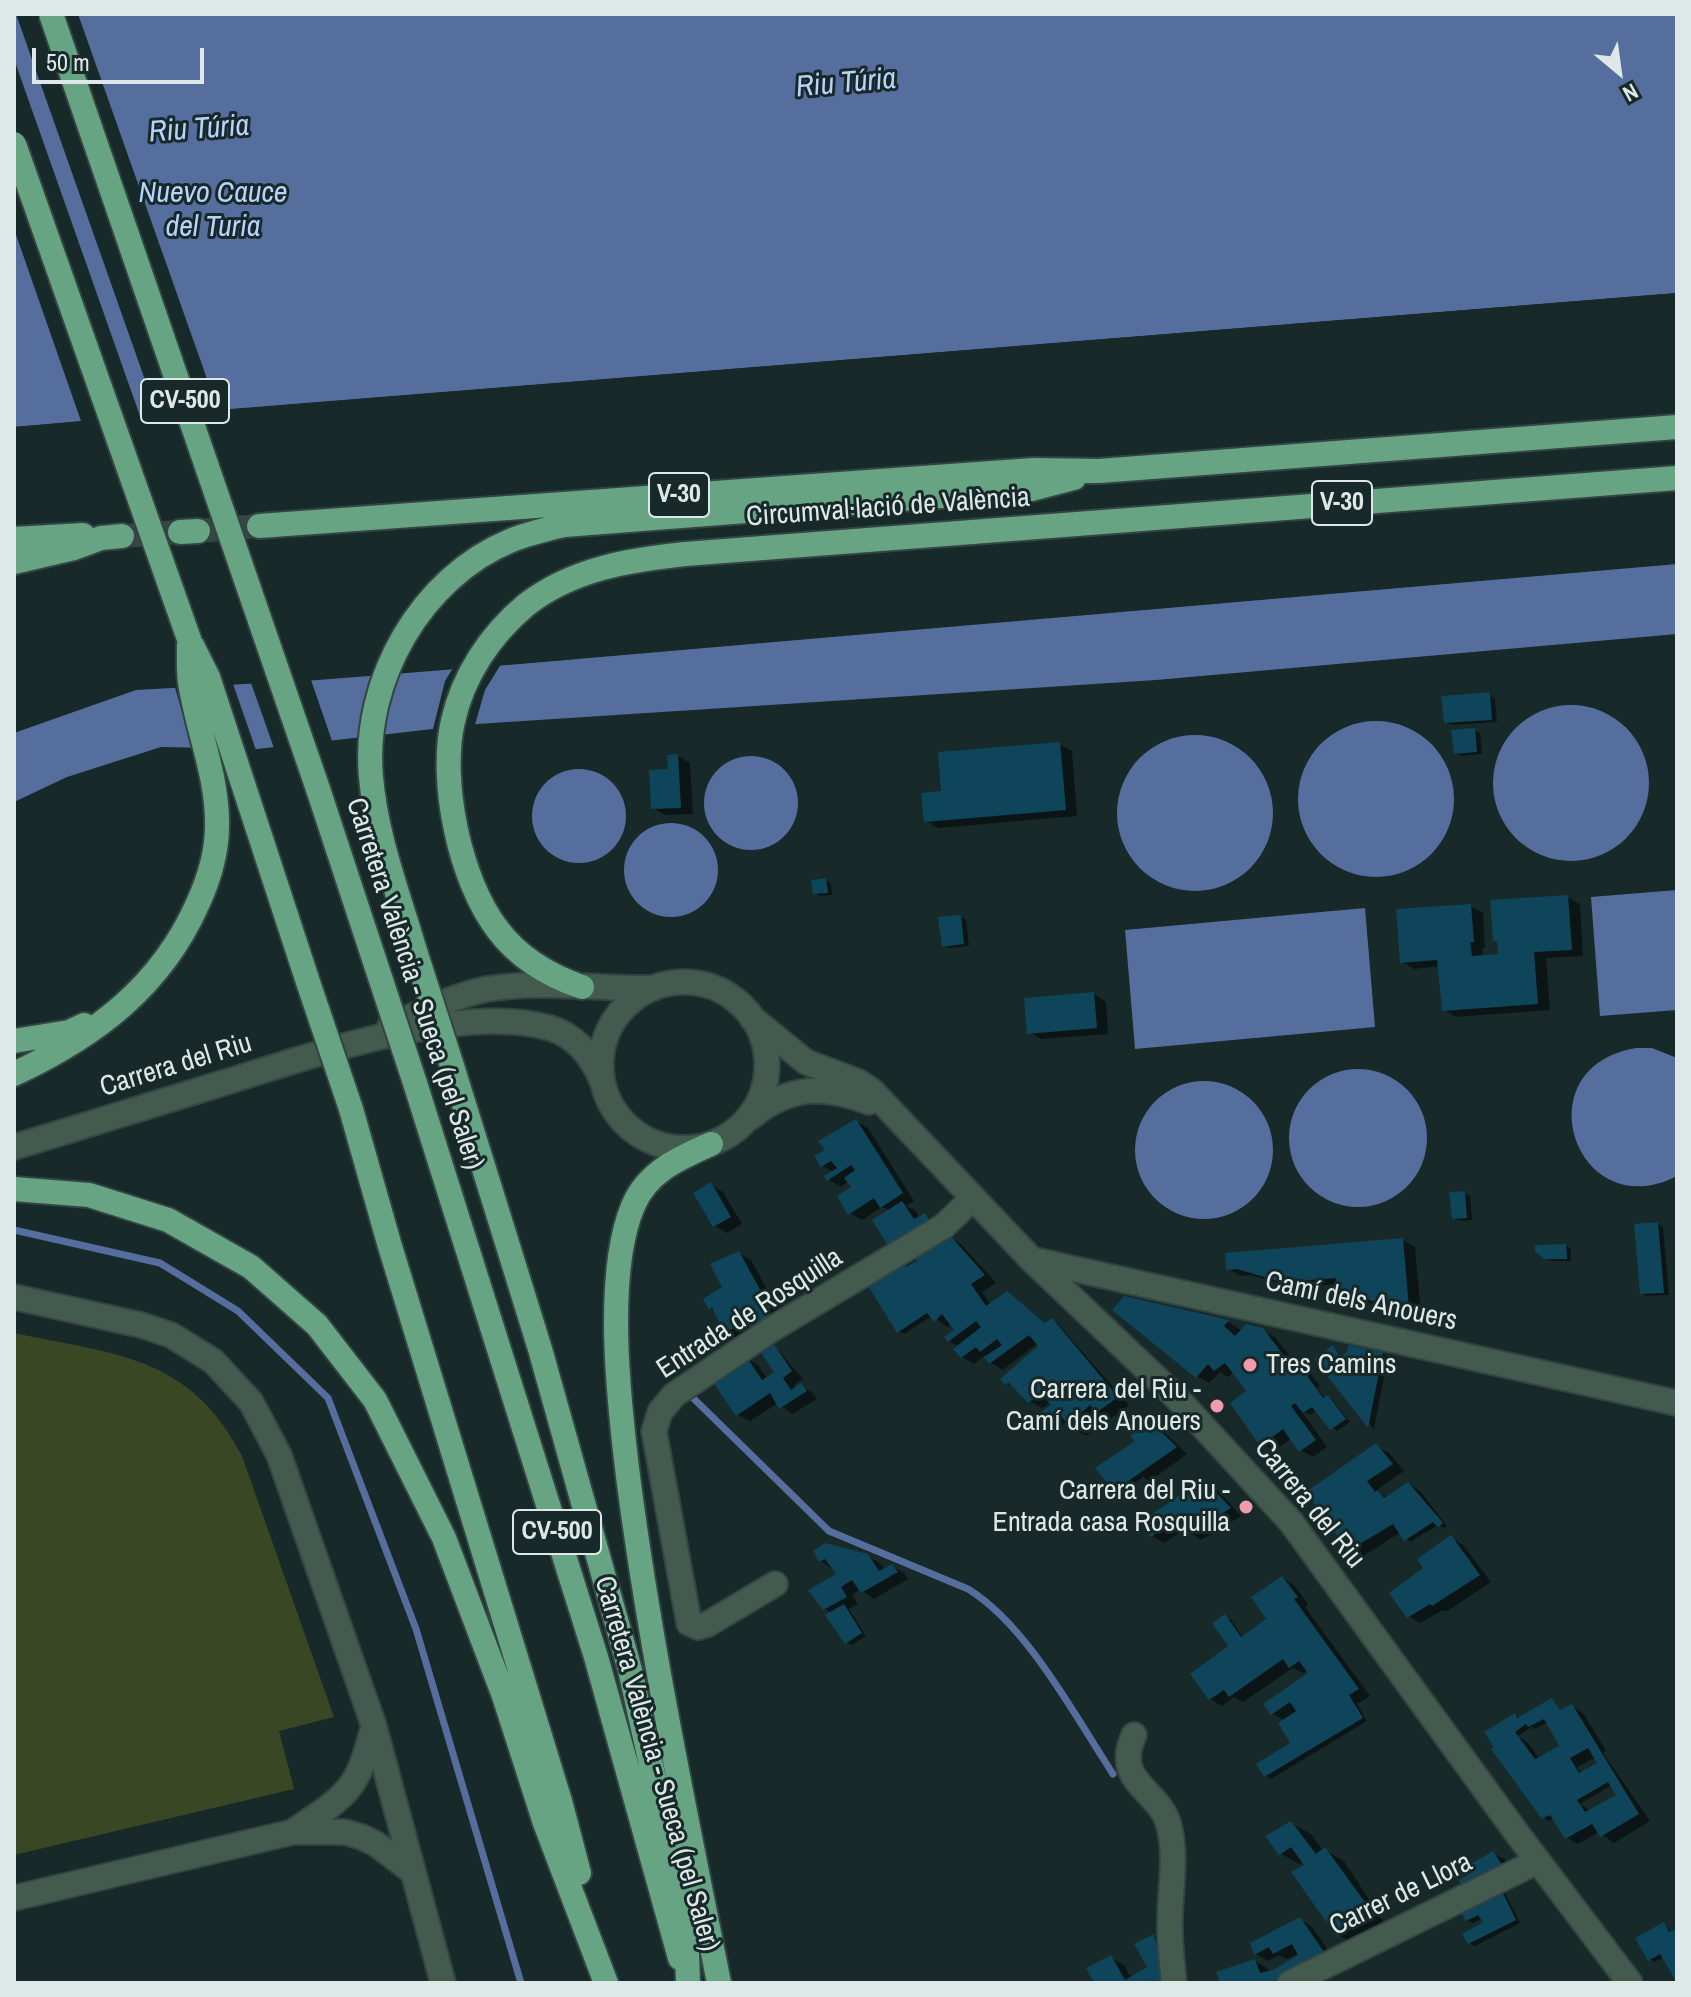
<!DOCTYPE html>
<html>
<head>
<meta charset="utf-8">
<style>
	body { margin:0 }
	#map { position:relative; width:1691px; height:1997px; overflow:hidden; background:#172928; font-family:"Archivo Narrow",sans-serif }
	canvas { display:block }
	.frame { position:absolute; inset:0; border:16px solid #dee8e8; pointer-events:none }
	.north { position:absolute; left:1579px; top:32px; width:80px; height:80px; -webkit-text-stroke:6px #172928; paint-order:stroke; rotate:151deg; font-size:22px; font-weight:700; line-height:32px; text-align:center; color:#dee8e8 }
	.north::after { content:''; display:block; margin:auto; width:28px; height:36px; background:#dee8e8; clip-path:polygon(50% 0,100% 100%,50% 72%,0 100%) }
	.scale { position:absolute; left:32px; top:48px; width:172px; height:36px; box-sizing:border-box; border:4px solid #dee8e8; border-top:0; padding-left:10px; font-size:24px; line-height:28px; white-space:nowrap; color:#dee8e8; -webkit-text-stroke:6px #172928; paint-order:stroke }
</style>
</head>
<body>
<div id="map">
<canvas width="1691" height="1997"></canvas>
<div class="frame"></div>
<div class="north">N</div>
<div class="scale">50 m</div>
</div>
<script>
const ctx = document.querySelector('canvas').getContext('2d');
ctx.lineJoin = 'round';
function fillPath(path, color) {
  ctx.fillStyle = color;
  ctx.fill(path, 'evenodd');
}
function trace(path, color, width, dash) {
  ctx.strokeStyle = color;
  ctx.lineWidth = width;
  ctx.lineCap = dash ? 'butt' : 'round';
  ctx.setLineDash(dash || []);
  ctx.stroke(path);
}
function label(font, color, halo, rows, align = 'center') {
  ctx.font = font + ' "Archivo Narrow",sans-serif';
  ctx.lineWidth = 6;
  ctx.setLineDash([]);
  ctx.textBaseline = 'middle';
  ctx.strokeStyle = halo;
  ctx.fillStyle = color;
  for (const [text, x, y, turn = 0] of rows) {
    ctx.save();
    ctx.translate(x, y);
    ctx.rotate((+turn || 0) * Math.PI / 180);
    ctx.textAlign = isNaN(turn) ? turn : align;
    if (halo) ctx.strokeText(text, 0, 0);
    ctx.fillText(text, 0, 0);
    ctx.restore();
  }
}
const green = new Path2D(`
	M14,1333C114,1354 190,1355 242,1456L334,1717L279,1731L294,1789L14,1855Z`);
const water = new Path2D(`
	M14,14H1677V293L14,427Z
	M1677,564V634L1156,680L477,724L257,749L161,747L67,777L14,802V733L136,690L318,680L520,664Z
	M1493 783a78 78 0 1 1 156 0a78 78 0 1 1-156 0Z
	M1298 799a78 78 0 1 1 156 0a78 78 0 1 1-156 0Z
	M1117 813a78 78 0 1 1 156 0a78 78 0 1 1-156 0Z
	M704 803a47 47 0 1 1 94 0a47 47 0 1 1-94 0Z
	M532 816a47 47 0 1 1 94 0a47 47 0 1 1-94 0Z
	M624 870a47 47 0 1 1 94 0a47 47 0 1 1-94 0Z
	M1677,890V1010L1600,1016L1591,897Z
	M1365,908L1375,1027L1135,1049L1125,930Z
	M1636,1048H1652L1677,1058V1176C1576,1228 1521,1067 1636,1048Z
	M1289 1138a69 69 0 1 1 138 0a69 69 0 1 1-138 0Z
	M1135 1150a69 69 0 1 1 138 0a69 69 0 1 1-138 0Z`);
const pier = new Path2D(`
	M16,14H78L218,410L1677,293V297L14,431V427L81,421L14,229V59L140,416L157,414Z
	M503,661L485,690L474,728L432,733L445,681L455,665Z
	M310,677L333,744L275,751L250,680Z
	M232,681L257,753L193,751L174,684Z`);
const shadow = new Path2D(`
	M1490,695L1495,698L1497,722L1451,725L1446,722Z
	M1474,730L1480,733L1482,754L1461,756L1456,753Z
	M1059,744L1072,751L1077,816L938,828L926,821L944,793Z
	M678,756L690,763L693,814L665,815L653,808Z
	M826,880L831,883L832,895L820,896L815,893Z
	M1567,897L1580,904L1583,956L1546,958L1550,1010L1456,1017L1444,1010L1440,966L1414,969L1402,962L1470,906L1483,913L1485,948H1482L1483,958L1501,956Z
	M961,917L966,920L969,946L949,948L943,945Z
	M1094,994L1106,1002L1108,1034L1041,1039L1029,1032Z
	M856,1121L868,1128L914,1201L906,1206L915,1210L920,1218L925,1215L937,1222L948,1236L960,1243L996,1283L982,1292L991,1305L1007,1293L1047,1324L1052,1320L1057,1323L1129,1405L1110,1419L1100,1413L1092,1420L1097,1427L1086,1436L1074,1429L1067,1421L1055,1430L1042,1423L1054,1405L1051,1402L1042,1408L1029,1401L1014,1385L1007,1384L1041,1347L1038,1343L1003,1370L991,1363L985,1355L974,1364L962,1357L959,1347L949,1341L956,1330L952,1324L947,1327L932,1316L904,1334L898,1331L902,1263L909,1268L920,1262L890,1211L882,1207L862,1220L850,1213L853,1188L849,1181L841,1187L829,1180L834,1172L822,1166L827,1151Z
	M711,1185L723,1192L742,1224L727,1233L715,1226Z
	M1464,1193L1470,1196L1472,1220L1459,1221L1454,1218Z
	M1658,1224L1663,1227L1669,1295L1647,1296L1642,1293Z
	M1403,1240L1415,1247L1421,1315L1352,1299L1339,1292L1338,1284L1295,1288L1251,1275L1240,1276L1228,1268Z
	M1566,1246L1571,1249V1261H1552L1545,1258Z
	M739,1253L751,1260L782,1316L738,1339L726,1332L716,1312L710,1309L725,1288Z
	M1125,1299L1228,1322L1243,1331L1262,1330L1275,1337L1292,1359L1305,1366L1320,1386L1317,1388L1325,1399L1328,1397L1333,1400L1350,1422L1337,1431L1317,1410L1310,1415L1300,1409L1327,1447L1313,1457L1301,1450L1292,1438L1274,1451L1262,1444L1249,1391L1234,1372L1228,1377L1220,1372L1209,1383L1197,1376Z
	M771,1342L803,1379L794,1385L796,1388L801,1386L813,1393L817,1399L792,1414L778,1403L750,1421L737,1414L746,1358L758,1365L767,1379L777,1372Z
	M1333,1348L1343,1358L1383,1354L1388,1357L1374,1429L1317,1359Z
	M1150,1424L1163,1431L1187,1454L1150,1481L1143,1477L1120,1493L1115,1490L1138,1441Z
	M1376,1446L1389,1453L1404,1471L1378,1489L1382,1494L1388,1498L1409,1484L1421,1492L1447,1526L1444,1528L1438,1525L1410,1542L1401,1532L1362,1557L1349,1550L1308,1493Z
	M1203,1481L1216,1488L1241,1516L1201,1540L1185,1529L1164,1543L1152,1536Z
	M1451,1538L1463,1545L1491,1582L1446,1612L1443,1610L1420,1623L1408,1616L1426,1568Z
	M815,1552L867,1556L880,1563L885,1570L892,1566L904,1573L908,1579L874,1599L860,1589L852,1595L858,1604L849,1609L866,1636L852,1645L846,1642L832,1613L824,1608L839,1574L821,1561Z
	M1282,1578L1294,1585L1308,1604L1305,1607L1370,1696L1357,1704L1367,1721L1271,1779L1266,1775L1292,1743L1285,1721L1273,1714L1311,1674L1308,1669L1303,1673L1293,1668L1243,1702L1234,1697L1222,1706L1210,1699L1232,1646L1225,1617L1231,1620L1243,1638L1269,1619Z
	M1572,1706L1584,1714L1606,1751L1603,1753L1650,1821L1614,1843L1599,1832L1578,1844L1566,1837L1554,1818L1549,1821L1544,1818L1494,1749L1515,1715L1520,1718L1564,1720ZM1548,1722L1562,1747L1540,1759L1527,1742L1518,1736L1531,1727L1535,1729ZM1596,1757L1600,1764L1581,1774L1577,1767ZM1612,1785L1618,1796L1591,1811L1580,1804Z
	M1291,1823L1311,1834L1323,1851L1325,1850L1344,1861L1385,1924L1351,1943L1339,1935L1307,1865L1304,1861L1299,1864L1280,1853Z
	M1493,1853L1506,1860L1515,1875L1504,1891L1520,1923L1475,1946L1469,1943L1486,1923L1483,1918L1473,1923L1467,1920L1474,1874Z
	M1300,1919L1312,1927L1339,1966L1222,1983L1255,1961L1267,1968L1269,1973L1300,1957L1298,1954L1287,1959L1279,1955L1268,1961L1256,1954Z
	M1664,1924L1672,1933L1677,1931V1979L1664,1957L1655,1962L1650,1959Z
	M1154,1936L1166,1943L1175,1983H1096L1111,1958L1124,1965L1131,1978L1149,1968Z`);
const stream = new Path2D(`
	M14,1230L160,1263L238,1311L328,1398L416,1629L521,1983
	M691,1396L829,1531L968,1589C1027,1625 1075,1716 1113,1774`);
const building = new Path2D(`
	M1490,692L1492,720L1444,723L1441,696Z
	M1475,728L1477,752L1454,754L1451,730Z
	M1060,742L1066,810L924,822L921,793L941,791L938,752Z
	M678,754L681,808L651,809L649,770L668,769L667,755Z
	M826,878L828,893L813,894L811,880Z
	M1568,895L1572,950L1534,952L1538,1004L1442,1011L1437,960L1400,963L1396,909L1471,904L1474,942H1470L1472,956L1498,954L1497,941H1493L1490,900Z
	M961,915L964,944L942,947L938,917Z
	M1094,992L1097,1028L1027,1034L1024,998Z
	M856,1119L903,1193L880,1208L874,1198L848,1215L837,1196L851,1187L844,1178L855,1170L851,1165L827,1181L824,1176L837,1168L831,1161L821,1167L814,1156L825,1150L818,1141Z
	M711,1182L731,1217L713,1227L693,1193Z
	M1465,1191L1467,1218L1452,1219L1449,1192Z
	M902,1201L914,1219L925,1213L932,1224L893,1254L872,1220Z
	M1658,1222L1664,1293L1640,1294L1634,1224Z
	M948,1233L985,1275L971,1284L986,1306L1007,1291L1045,1323L1052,1318L1118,1397L1096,1413L1090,1405L1081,1413L1086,1420L1072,1430L1058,1412L1041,1424L1035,1416L1051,1405L1041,1394L1028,1403L1009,1383L1005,1385L1000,1379L1038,1346L1029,1335L989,1364L984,1357L1002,1345L997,1339L980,1352L976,1347L961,1358L953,1349L981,1327L976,1321L948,1342L944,1337L954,1330L942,1314L934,1322L927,1313L897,1333L867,1284L902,1261L906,1267L917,1261L913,1254Z
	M1403,1238L1409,1309L1337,1293L1336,1278L1281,1282L1237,1269L1226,1270L1225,1253Z
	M1566,1244L1567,1259H1544L1535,1251V1245Z
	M739,1251L770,1308L769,1321L752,1331L746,1321L725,1333L712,1308L709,1310L703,1299L722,1287L710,1264Z
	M1124,1296L1229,1320L1224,1326L1235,1336L1246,1324L1263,1328L1287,1360L1293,1356L1323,1398L1328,1395L1346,1419L1330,1430L1312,1407L1303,1413L1295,1403L1291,1406L1316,1440L1299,1452L1283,1429L1260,1446L1230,1403L1246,1391L1225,1363L1214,1371L1208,1364L1196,1378L1112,1310Z
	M771,1340L792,1371L783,1378L791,1390L801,1383L807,1391L779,1409L770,1393L736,1416L710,1378L746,1356L762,1380L774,1372L758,1348Z
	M1333,1345L1340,1357L1347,1352L1348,1345L1383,1352L1368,1428L1314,1359Z
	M1150,1421L1177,1447L1114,1491L1095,1468L1135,1441L1130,1436Z
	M1376,1443L1393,1464L1367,1481L1375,1492L1378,1490L1384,1498L1408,1482L1443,1523L1438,1527L1433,1522L1404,1541L1393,1524L1348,1551L1306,1492Z
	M1203,1479L1231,1508L1188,1535L1175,1520L1151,1537L1139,1523Z
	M1451,1535L1480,1575L1432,1606L1430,1604L1407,1618L1389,1593L1423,1568L1417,1559Z
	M825,1543L868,1554L879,1571L892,1564L898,1572L861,1593L852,1580L841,1587L847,1597L823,1610L808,1590L836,1574L825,1559L819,1562L813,1551Z
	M1282,1576L1298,1597L1294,1599L1359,1689L1349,1695L1363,1718L1264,1777L1256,1764L1290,1743L1278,1723L1296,1711L1290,1702L1271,1715L1263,1704L1308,1673L1299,1661L1289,1668L1283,1659L1229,1697L1224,1690L1209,1700L1190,1674L1228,1646L1212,1623L1225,1614L1241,1637L1266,1619L1251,1597Z
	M844,1604L862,1633L845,1644L825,1615Z
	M1552,1698L1560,1710L1572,1704L1639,1814L1600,1837L1592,1824L1565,1839L1550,1815L1542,1819L1491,1749L1494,1747L1484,1732L1515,1713L1517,1718ZM1544,1719L1559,1746L1535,1759L1515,1732L1526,1724L1528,1727ZM1588,1748L1597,1763L1579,1773L1570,1758ZM1608,1782L1616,1795L1585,1812L1577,1800Z
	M1291,1821L1316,1854L1325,1847L1375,1916L1337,1937L1291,1872L1304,1865L1291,1847L1279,1855L1265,1836Z
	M1493,1851L1504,1868L1465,1892L1459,1880L1471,1873L1467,1866Z
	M1499,1885L1516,1920L1468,1944L1462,1934L1483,1922L1478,1915L1466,1921L1458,1908Z
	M1300,1917L1328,1958L1279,1983H1220L1216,1972L1255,1959L1260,1973L1273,1970L1298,1955L1292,1944L1273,1954L1269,1947L1254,1955L1250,1943Z
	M1664,1922L1669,1932L1677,1929V1983L1660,1954L1648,1961L1635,1938Z
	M1154,1934L1165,1983H1154L1153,1980L1147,1983H1094L1086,1968L1111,1955L1125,1980L1147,1967L1134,1944Z`);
const highwayTunnel = new Path2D(`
	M198,531L259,526
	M122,536L180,532`);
const minor = new Path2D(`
	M601 1065a83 83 0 1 1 166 0a83 83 0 1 1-166 0Z
	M752,1018L806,1062L859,1082L872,1091L1032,1260L1175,1396L1291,1522L1516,1832L1630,1983
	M390,1026C422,1012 453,996 487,989C541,980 599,989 654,988
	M751,1117C790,1085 824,1085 869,1102
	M14,1147C84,1126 154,1104 223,1083C311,1056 460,1002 550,1028C577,1036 593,1058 603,1083
	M1034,1260L1677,1403
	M14,1297L141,1325L171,1335L213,1361L251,1402L279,1455L374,1726L443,1983
	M775,1584L708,1624L698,1627L689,1623L654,1431L660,1412L674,1395L772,1329L944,1226L973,1198
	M1134,1735C1112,1783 1160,1789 1169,1826C1177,1857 1170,1889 1170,1920C1169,1941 1172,1962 1174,1983
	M293,1832C313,1817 342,1802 355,1779C365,1763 368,1744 374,1726
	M14,1898L293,1832H345L362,1837L376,1844L413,1872
	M1290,1983L1538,1861`);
const highway = new Path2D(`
	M259,526L1033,470L1099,471L1677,427
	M180,532L198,531
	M14,539L83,535
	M14,562L74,548L101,538L122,536
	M193,647L208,677L309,985
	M318,789L376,965
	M416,954C399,896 376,837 371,777C362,681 421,577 512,540C529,533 547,529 564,525L1032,489L1074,478
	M582,987C550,976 519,958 498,930C460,881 439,782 453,721C463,676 490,635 526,605C572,569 629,560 685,554L1677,478
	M14,1041L69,1032L84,1025
	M453,1069L540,1349L630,1670L686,1923L688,1983
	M14,1074C95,1036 161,987 198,903C209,879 217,852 217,826C218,776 197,730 190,682C188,668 189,653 189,639
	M415,1083L596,1657L680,1958
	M351,1109L389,1243L560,1801L579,1873
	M711,1144C679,1158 647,1172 633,1206C604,1275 619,1403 628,1476C650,1647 686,1815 719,1983
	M14,1189L89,1195L168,1220L251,1267L317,1325L375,1400L444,1538L504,1696L545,1823L606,1983`);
const highwayBridge = new Path2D(`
	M51,14L318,789
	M14,144L189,639
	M416,954L453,1069
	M376,965L415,1083
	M309,985L351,1109`);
const markers = [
	[1250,1365,8,"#f29aaf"],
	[1217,1406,8,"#f29aaf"],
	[1246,1507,8,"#f29aaf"]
];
const shields = [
	[185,401,88],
	[679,495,60],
	[1342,503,60],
	[557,1532,88]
];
const shieldNames = [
	["CV-500",185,401],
	["V-30",679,495],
	["V-30",1342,503],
	["CV-500",557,1532]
];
const streetNames = [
	["Circumval·lació de València",888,508,-4],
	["Carretera València - Sueca (pel Saler)",414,984,72],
	["Carrera del Riu",176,1066,-17],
	["Camí dels Anouers",1361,1302,12],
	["Entrada de Rosquilla",750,1314,-33],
	["Carrera del Riu",1309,1504,51],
	["Carretera València - Sueca (pel Saler)",656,1764,74],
	["Carrer de Llora",1401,1895,-26]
];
const poiNames = [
	["Tres Camins",1266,1365,"left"],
	["Carrera del Riu -",1201,1390],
	["Camí dels Anouers",1201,1422],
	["Carrera del Riu -",1230,1491],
	["Entrada casa Rosquilla",1230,1523]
];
const waterNames = [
	["Riu Túria",846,84,-5],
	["Riu Túria",199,130,-4],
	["Nuevo Cauce",213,194],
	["del Turia",213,228]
];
fillPath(green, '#394725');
fillPath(water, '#556e9e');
fillPath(pier, '#172928');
fillPath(shadow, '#0007');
trace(stream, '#556e9e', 7);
fillPath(building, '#0f455a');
trace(highwayTunnel, '#354645', 24, [24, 12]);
trace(minor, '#334443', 28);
trace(highway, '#334443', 28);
trace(minor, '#425b4e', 24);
trace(highway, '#66a484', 24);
trace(highwayBridge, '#334443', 28, []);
trace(highwayBridge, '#66a484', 24);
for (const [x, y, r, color] of markers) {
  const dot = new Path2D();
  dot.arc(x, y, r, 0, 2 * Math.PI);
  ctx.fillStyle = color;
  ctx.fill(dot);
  trace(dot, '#172928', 3);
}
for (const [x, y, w] of shields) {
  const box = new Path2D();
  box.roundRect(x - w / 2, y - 22, w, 44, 6);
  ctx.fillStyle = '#172928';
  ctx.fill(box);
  trace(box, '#dee8e8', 2);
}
label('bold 26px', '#dee8e8', null, shieldNames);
label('28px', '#dee8e8', '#172928', streetNames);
label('28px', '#dee8e8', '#172928', poiNames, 'right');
label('italic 30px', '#bad2fe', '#172928', waterNames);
</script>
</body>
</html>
